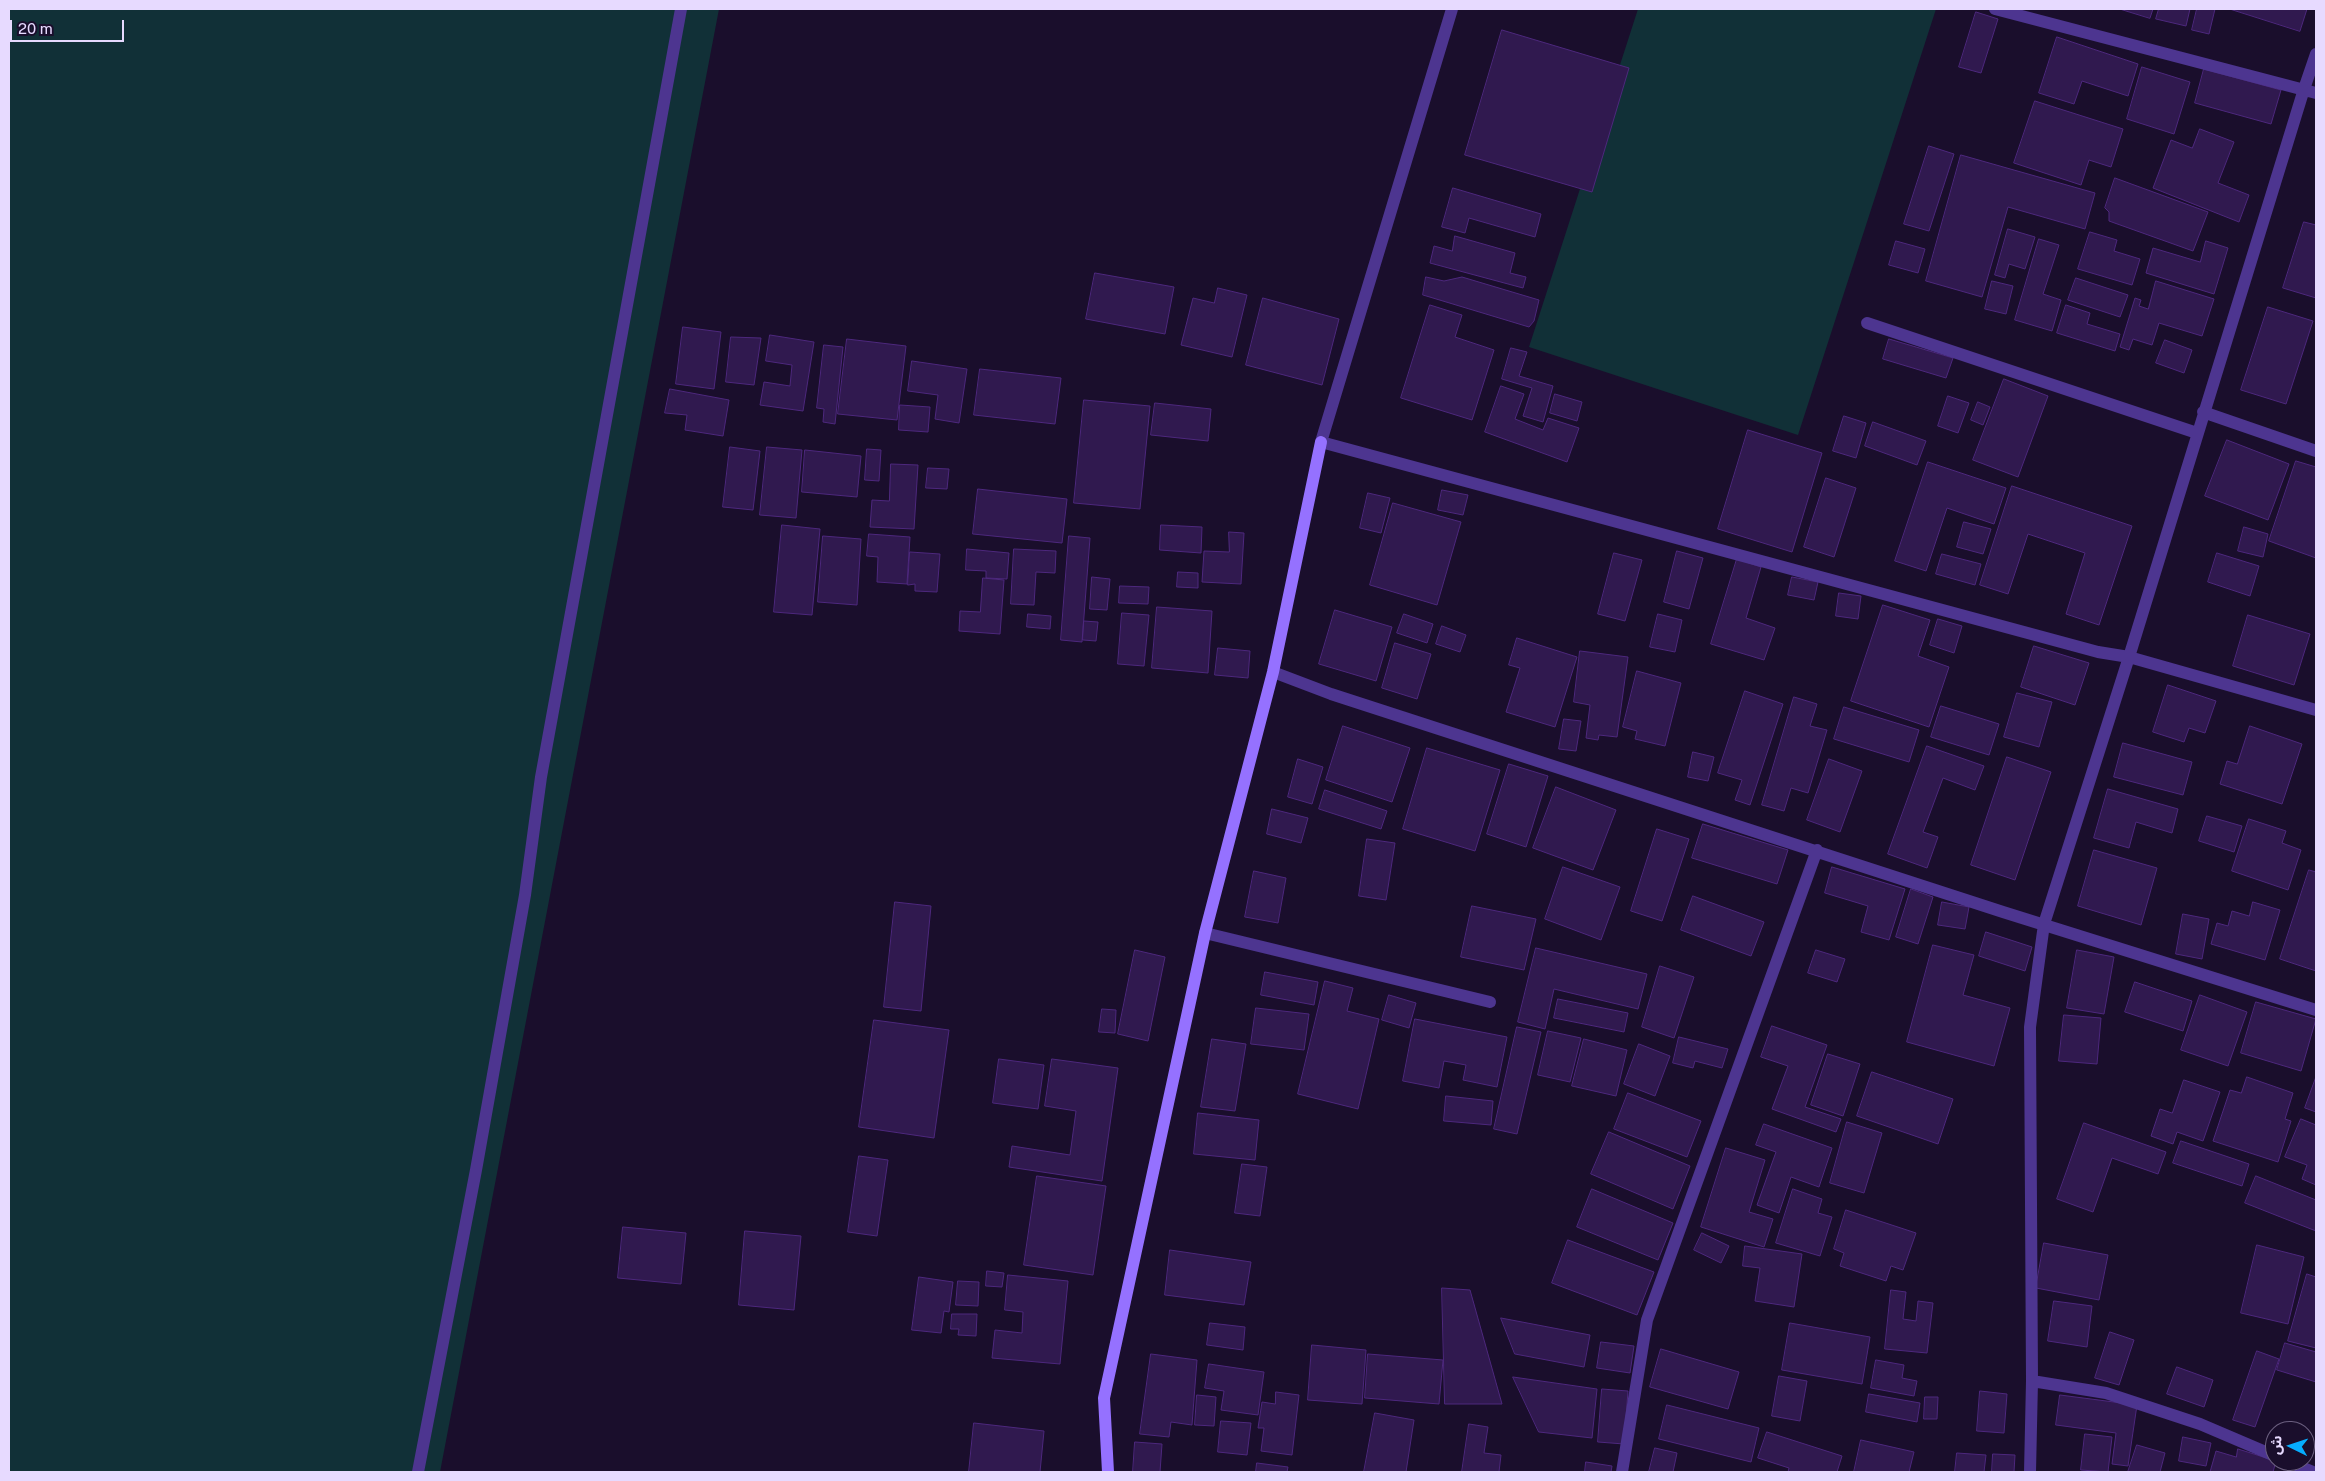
<!DOCTYPE html>
<html>
<head>
<meta charset="utf-8">
<style>
	body { margin:0 }
	#map { position:relative; width:2325px; height:1481px; overflow:hidden; background:#1a0e2c; font-family:"Public Sans","Noto Sans Arabic",sans-serif }
	canvas { display:block }
	.frame { position:absolute; inset:0; border:10px solid #e7daff; pointer-events:none }
	.north { position:absolute; left:2265px; top:1421px; width:50px; height:50px; box-sizing:border-box; background:#1a0e2c; border:1px solid #6c6080; border-radius:50%; rotate:274deg; font-size:14px; font-weight:700; line-height:20px; text-align:center; color:#e7daff }
	.north::after { content:''; display:block; margin:auto; width:18px; height:22px; background:#06adff; clip-path:polygon(50% 0,100% 100%,50% 72%,0 100%) }
	.scale { position:absolute; left:10px; top:20px; width:114px; height:22px; box-sizing:border-box; border:2px solid #e7daff; border-top:0; padding-left:6px; font-size:15px; line-height:18px; white-space:nowrap; color:#e7daff; -webkit-text-stroke:4px #1a0e2c; paint-order:stroke }
</style>
</head>
<body>
<div id="map">
<canvas width="2325" height="1481"></canvas>
<div class="frame"></div>
<div class="north">ش</div>
<div class="scale">20 m</div>
</div>
<script>
const ctx = document.querySelector('canvas').getContext('2d');
ctx.lineJoin = 'round';
function fillPath(path, color) {
  ctx.fillStyle = color;
  ctx.fill(path, 'evenodd');
}
function trace(path, color, width, dash) {
  ctx.strokeStyle = color;
  ctx.lineWidth = width;
  ctx.lineCap = dash ? 'butt' : 'round';
  ctx.setLineDash(dash || []);
  ctx.stroke(path);
}
const green = new Path2D(`
	M9,9H719L440,1472H9Z
	M1638,9H1936L1798,435L1529,347Z`);
const building = new Path2D(`
	M2120,9H2153L2150,18Z
	M2159,9H2190L2186,26L2156,19Z
	M2197,9H2215L2209,34L2192,30Z
	M2230,9H2307L2300,31Z
	M1976,12L1998,19L1981,73L1959,67Z
	M1502,30L1629,68L1592,192L1465,155Z
	M2057,37L2138,64L2128,96L2082,81L2074,104L2039,93Z
	M2142,67L2190,82L2174,134L2127,119Z
	M2204,69L2281,90L2271,124L2195,103Z
	M2035,101L2123,129L2111,167L2089,160L2081,185L2014,163Z
	M2200,129L2234,142L2218,183L2249,195L2239,222L2153,188L2171,140L2192,148Z
	M1929,146L1954,154L1929,231L1904,224Z
	M1961,155L2095,193L2085,229L2008,207L1982,297L1926,281Z
	M2115,178L2208,212L2193,251L2109,221V212L2105,208Z
	M1453,188L1541,214L1535,237L1469,218L1465,233L1442,227Z
	M2304,222L2316,225V298L2283,288Z
	M2008,229L2035,237L2025,269L2009,264L2005,278L1995,275Z
	M2090,232L2117,240L2114,251L2140,259L2132,285L2078,269Z
	M1455,236L1515,253L1510,273L1526,277L1523,288L1430,263L1434,246L1452,251Z
	M2039,239L2059,245L2043,294L2061,300L2052,331L2015,320Z
	M1896,241L1925,249L1918,273L1889,265Z
	M2206,241L2228,248L2214,294L2146,273L2153,248L2200,262Z
	M1095,273L1174,287L1165,334L1086,319Z
	M1426,277L1444,281L1462,277L1539,300L1534,321L1529,327L1423,295Z
	M2076,278L2128,295L2120,317L2068,300Z
	M1992,281L2013,286L2006,314L1985,309Z
	M2156,281L2214,299L2202,336L2159,323L2152,345L2133,339L2129,350L2120,347L2135,298L2141,300L2139,306L2148,309Z
	M1218,288L1247,295L1232,357L1181,345L1193,298L1214,303Z
	M1263,298L1339,319L1322,385L1246,365Z
	M1430,305L1462,315L1455,337L1494,350L1472,420L1401,398Z
	M2066,305L2090,313L2087,324L2120,334L2115,351L2057,333Z
	M2268,307L2313,321L2286,404L2241,390Z
	M683,327L721,332L714,389L676,384Z
	M770,335L814,342L803,411L760,405L764,382L790,386L792,365L766,361Z
	M731,337L761,338L754,385L726,382Z
	M847,339L906,346L897,420L838,414Z
	M1889,339L1953,358L1946,378L1883,359Z
	M2165,340L2192,350L2184,373L2156,363Z
	M824,345L843,347L835,424L823,422L824,409L817,408Z
	M1511,348L1527,352L1519,376L1553,386L1543,422L1523,416L1532,388L1502,379Z
	M912,361L967,369L959,423L935,419L938,395L908,391Z
	M980,369L1061,378L1055,424L974,415Z
	M2004,379L2048,396L2018,477L1973,460Z
	M1501,386L1524,394L1515,419L1543,430L1548,418L1579,428L1567,462L1485,432Z
	M670,389L729,400L723,436L685,430L687,415L665,413Z
	M1555,394L1582,402L1577,421L1550,413Z
	M1948,396L1969,403L1958,433L1938,426Z
	M1084,400L1150,406L1140,509L1074,503Z
	M1978,402L1990,407L1983,425L1971,420Z
	M1155,403L1211,409L1208,441L1151,435Z
	M900,405L930,407L928,432L899,430Z
	M1844,416L1866,423L1856,458L1833,451Z
	M1873,422L1926,441L1917,465L1865,446Z
	M1748,430L1822,453L1792,552L1718,529Z
	M2227,440L2289,464L2268,520L2205,496Z
	M730,447L760,451L753,510L723,507Z
	M767,447L802,450L796,518L760,515Z
	M867,449L881,450L879,481L865,480Z
	M805,450L861,456L857,497L802,492Z
	M2296,461L2316,467V558L2269,541Z
	M1928,462L2006,488L1994,524L1947,508L1926,571L1895,561Z
	M891,464L918,465L914,529L870,527L872,500L889,501Z
	M928,468L949,469L947,489L926,488Z
	M1826,478L1856,488L1834,557L1804,547Z
	M2012,486L2132,526L2099,625L2066,614L2085,553L2028,534L2008,594L1980,585Z
	M978,489L1067,499L1062,543L973,534Z
	M1442,490L1468,495L1463,515L1438,510Z
	M1368,493L1390,498L1381,533L1360,528Z
	M1393,503L1461,522L1437,605L1370,585Z
	M1964,522L1991,529L1983,554L1957,547Z
	M782,525L820,529L812,615L774,612Z
	M1161,525L1202,527L1201,553L1160,550Z
	M2244,527L2268,534L2263,557L2238,551Z
	M1229,532L1244,533L1241,584L1202,582L1204,551L1229,552Z
	M869,534L910,537L907,584L877,582L878,557L867,556Z
	M823,536L861,539L857,605L818,602Z
	M1069,536L1090,538L1082,642L1061,640Z
	M967,549L1009,553L1007,579L986,578V571L966,570Z
	M1014,549L1056,551L1055,573L1036,572L1034,605L1011,604Z
	M1677,551L1703,558L1689,609L1664,602Z
	M910,552L940,554L937,592L915,591V584L908,585Z
	M1614,553L1642,560L1625,621L1598,614Z
	M2217,553L2259,566L2250,596L2208,582Z
	M1942,554L1981,564L1975,585L1936,574Z
	M1737,559L1761,567L1746,618L1775,628L1764,660L1711,644Z
	M1178,572L1198,573V588L1177,587Z
	M1092,577L1110,579L1107,610L1090,609Z
	M1792,577L1818,582L1814,600L1788,595Z
	M983,578L1004,580L1000,634L959,631L960,611L980,612Z
	M1120,586L1149,587L1148,604L1119,603Z
	M1839,593L1861,596L1858,619L1836,616Z
	M1883,605L1930,620L1918,656L1949,667L1929,727L1851,701Z
	M1157,607L1212,611L1208,673L1152,668Z
	M1335,610L1392,627L1376,681L1319,664Z
	M1122,613L1149,615L1144,666L1118,664Z
	M1028,614L1051,616L1050,629L1027,627Z
	M1404,614L1433,624L1427,643L1397,633Z
	M1658,614L1682,620L1675,652L1650,647Z
	M2248,615L2310,634L2294,685L2233,666Z
	M1938,619L1962,626L1954,653L1930,645Z
	M1084,621L1098,622L1096,641L1083,640Z
	M1442,626L1466,635L1460,652L1436,644Z
	M1517,638L1577,657L1555,727L1506,712L1520,668L1509,665Z
	M1395,643L1431,654L1417,699L1382,688Z
	M2034,646L2089,663L2075,705L2021,687Z
	M1218,648L1250,651L1248,678L1215,675Z
	M1580,651L1628,657L1617,737L1599,735L1598,740L1586,738L1590,705L1574,702Z
	M1637,671L1681,683L1665,746L1635,739L1637,731L1623,727Z
	M2168,685L2216,701L2205,733L2189,728L2184,742L2153,732Z
	M1745,691L1783,704L1750,805L1735,800L1742,780L1718,773Z
	M2017,693L2052,702L2039,747L2004,737Z
	M1794,697L1817,704L1810,726L1827,730L1808,793L1791,788L1784,811L1762,805Z
	M1941,706L1999,724L1989,755L1931,737Z
	M1844,707L1919,730L1909,762L1834,739Z
	M1564,719L1581,721L1576,751L1559,749Z
	M1343,726L1410,748L1392,802L1326,780Z
	M2250,726L2302,744L2282,804L2220,784L2227,761L2237,764Z
	M2123,743L2192,762L2183,795L2114,777Z
	M1927,746L1984,766L1975,790L1943,778L1923,832L1938,837L1927,868L1888,854Z
	M1427,748L1500,770L1475,851L1403,829Z
	M1693,752L1714,757L1708,781L1688,777Z
	M2007,757L2051,772L2015,880L1971,865Z
	M1298,759L1323,767L1312,804L1288,797Z
	M1829,759L1862,771L1840,832L1807,820Z
	M1509,764L1548,776L1526,847L1487,834Z
	M1556,787L1616,810L1593,870L1533,848Z
	M2108,789L2178,809L2172,833L2136,822L2129,848L2094,838Z
	M1325,790L1387,811L1381,829L1319,809Z
	M1272,809L1308,818L1301,843L1267,834Z
	M2207,816L2242,826L2234,852L2199,841Z
	M2249,819L2286,831L2282,843L2301,850L2288,890L2232,871Z
	M1703,824L1788,850L1777,884L1692,858Z
	M1657,829L1689,839L1662,921L1631,911Z
	M1367,839L1395,843L1386,900L1359,896Z
	M2094,850L2157,868L2141,925L2078,906Z
	M1563,867L1620,887L1601,940L1545,919Z
	M1832,867L1905,889L1889,940L1861,932L1868,906L1825,893Z
	M2309,870L2316,872V971L2280,959Z
	M1254,871L1286,878L1278,923L1245,917Z
	M1911,889L1933,897L1918,944L1896,937Z
	M1693,896L1764,922L1751,956L1681,930Z
	M895,902L931,906L921,1011L884,1007Z
	M1942,902L1969,907L1965,929L1938,925Z
	M2253,902L2280,910L2265,960L2211,944L2217,923L2228,926L2232,911L2249,916Z
	M1472,906L1536,919L1524,970L1461,957Z
	M2183,914L2209,919L2202,959L2176,954Z
	M1986,932L2032,947L2025,971L1979,956Z
	M1933,945L1974,955L1963,995L2010,1008L1994,1066L1907,1042Z
	M1536,948L1647,974L1638,1009L1554,989L1545,1029L1518,1022Z
	M1135,950L1165,957L1148,1041L1118,1034Z
	M1816,950L1845,959L1837,982L1808,973Z
	M2077,950L2114,957L2104,1014L2067,1008Z
	M1660,966L1694,977L1674,1038L1642,1027Z
	M1265,972L1318,982L1314,1005L1261,995Z
	M1325,981L1353,988L1347,1011L1379,1019L1358,1109L1298,1094Z
	M2135,982L2192,1001L2183,1031L2125,1012Z
	M1389,995L1416,1003L1409,1028L1382,1020Z
	M2200,995L2247,1012L2228,1066L2181,1050Z
	M1558,999L1628,1013L1624,1032L1554,1018Z
	M2256,1002L2316,1019L2301,1071L2241,1053Z
	M1256,1008L1309,1014L1304,1050L1251,1044Z
	M1102,1009L1116,1010L1115,1033L1099,1032Z
	M2064,1015L2101,1018L2097,1064L2059,1061Z
	M1415,1019L1507,1037L1497,1087L1463,1080L1466,1065L1444,1061L1439,1088L1403,1081Z
	M874,1020L949,1030L934,1138L859,1127Z
	M1772,1026L1827,1045L1805,1107L1841,1119L1836,1132L1772,1109L1788,1066L1761,1057Z
	M1517,1027L1541,1032L1517,1134L1494,1129Z
	M1548,1031L1581,1038L1570,1082L1538,1075Z
	M1679,1037L1728,1049L1722,1068L1695,1061L1693,1068L1673,1063Z
	M1212,1039L1246,1044L1235,1111L1201,1107Z
	M1584,1039L1627,1050L1616,1096L1572,1086Z
	M1639,1044L1670,1056L1655,1096L1624,1084Z
	M1828,1054L1860,1064L1843,1116L1811,1105Z
	M999,1059L1044,1065L1038,1109L993,1103Z
	M1052,1059L1118,1068L1102,1181L1009,1167L1012,1146L1070,1155L1076,1111L1045,1106Z
	M1872,1072L1953,1099L1938,1144L1857,1116Z
	M2247,1077L2293,1093L2285,1119L2291,1121L2278,1162L2213,1141L2230,1090L2241,1093Z
	M2316,1077V1112L2305,1108Z
	M2184,1080L2220,1092L2203,1141L2177,1132L2173,1144L2151,1136L2160,1109L2172,1113Z
	M1628,1093L1701,1121L1687,1157L1614,1129Z
	M1446,1096L1493,1101L1491,1125L1444,1121Z
	M1198,1113L1259,1120L1255,1160L1194,1154Z
	M2301,1119L2316,1125V1185L2302,1179L2307,1165L2285,1157Z
	M1847,1122L1882,1133L1864,1193L1830,1183Z
	M2084,1123L2166,1152L2158,1174L2112,1158L2093,1212L2057,1199Z
	M1764,1124L1832,1148L1819,1187L1791,1177L1779,1213L1757,1205L1776,1152L1756,1145Z
	M1609,1132L1690,1166L1673,1209L1591,1174Z
	M2181,1141L2249,1164L2242,1186L2173,1163Z
	M1726,1148L1765,1160L1749,1212L1773,1219L1764,1247L1701,1227Z
	M859,1156L888,1160L877,1236L848,1232Z
	M1242,1164L1267,1167L1260,1216L1235,1213Z
	M1037,1176L1106,1186L1093,1275L1024,1265Z
	M2256,1176L2316,1200V1231L2245,1203Z
	M1592,1189L1673,1223L1658,1260L1577,1227Z
	M1793,1189L1822,1199L1818,1213L1832,1217L1820,1256L1776,1243Z
	M1846,1210L1916,1233L1903,1270L1891,1266L1886,1281L1840,1266L1844,1253L1834,1249Z
	M623,1227L686,1233L681,1284L618,1278Z
	M745,1231L801,1236L794,1310L739,1305Z
	M1702,1233L1729,1246L1721,1263L1694,1250Z
	M1568,1240L1654,1272L1637,1315L1552,1283Z
	M2044,1243L2108,1255L2099,1300L2036,1288Z
	M2257,1245L2304,1257L2288,1324L2241,1313Z
	M1745,1246L1802,1254L1794,1307L1755,1301L1760,1268L1743,1266Z
	M1170,1250L1251,1262L1244,1305L1165,1295Z
	M987,1271L1004,1273L1002,1287L986,1286Z
	M2307,1274L2316,1277V1348L2288,1341Z
	M1008,1275L1068,1281L1060,1364L992,1358L995,1330L1022,1333L1023,1312L1005,1310Z
	M919,1277L953,1282L949,1312L944,1311L941,1333L912,1330Z
	M958,1281L979,1282L978,1306L956,1305Z
	M1442,1288L1470,1290L1502,1404H1445Z
	M1891,1290L1906,1292L1903,1319L1916,1321L1918,1301L1933,1303L1927,1353L1885,1349Z
	M2054,1301L2092,1306L2087,1347L2048,1341Z
	M952,1314H977L976,1336L958,1335L959,1329H951Z
	M1501,1318L1590,1335L1584,1367L1515,1354Z
	M1210,1323L1245,1327L1243,1350L1207,1345Z
	M1790,1323L1870,1337L1862,1384L1782,1370Z
	M2110,1332L2134,1340L2119,1385L2095,1378Z
	M1601,1342L1634,1346L1630,1373L1597,1368Z
	M2285,1343L2316,1352V1382L2277,1370Z
	M1312,1345L1366,1350L1362,1404L1308,1400Z
	M1661,1349L1739,1372L1728,1409L1650,1387Z
	M2257,1351L2279,1359L2255,1427L2233,1420Z
	M1151,1354L1197,1360L1192,1425L1171,1422L1169,1437L1140,1434Z
	M1368,1354L1443,1360L1439,1404L1365,1398Z
	M1876,1360L1904,1365L1902,1378L1917,1381L1914,1396L1871,1388Z
	M1209,1364L1264,1372L1258,1415L1221,1410L1224,1391L1205,1388Z
	M2177,1367L2213,1380L2204,1407L2167,1394Z
	M1779,1376L1807,1381L1800,1421L1772,1416Z
	M1513,1377L1597,1389L1592,1438L1539,1432Z
	M1602,1389L1628,1391L1624,1444L1598,1442Z
	M1980,1391L2007,1394L2004,1433L1977,1431Z
	M1276,1392L1299,1395L1292,1455L1261,1451L1264,1428H1258L1262,1402L1275,1404Z
	M1869,1394L1920,1403L1917,1422L1866,1412Z
	M1197,1395L1216,1397L1214,1426L1195,1425Z
	M2060,1395L2137,1405L2128,1466L2112,1464L2116,1433L2056,1425Z
	M1925,1397H1938L1937,1419H1924Z
	M1667,1405L1759,1428L1751,1462L1659,1439Z
	M1375,1413L1414,1420L1406,1472H1364Z
	M1221,1421L1251,1423L1247,1455L1218,1452Z
	M974,1423L1044,1431L1040,1472H969Z
	M1469,1424L1488,1427L1484,1453L1501,1455L1499,1472H1462Z
	M1767,1432L1842,1456L1837,1472H1788L1789,1468L1758,1458Z
	M2085,1434L2112,1437L2108,1472L2081,1470Z
	M2183,1437L2211,1443L2206,1466L2179,1461Z
	M1861,1440L1914,1452L1909,1472H1854Z
	M1135,1442L1162,1444L1160,1472H1133Z
	M2137,1445L2165,1453L2160,1472H2128Z
	M1655,1448L1677,1453L1673,1472H1649Z
	M2238,1449L2276,1461L2273,1472H2210L2216,1451L2236,1457Z
	M1957,1453L1986,1455L1984,1472H1955Z
	M1993,1454L2015,1455L2014,1472H1992Z
	M1586,1462L1612,1466L1611,1472H1585Z
	M1257,1463L1288,1467L1287,1472H1256Z`);
const lane = new Path2D(`
	M1205,933L1490,1002`);
const street = new Path2D(`
	M1452,9L1321,442L2098,652L2129,657L2316,710
	M1995,9L2316,93
	M1867,323L2197,433
	M2203,412L2316,451
	M1273,672L1331,694L2003,912L2316,1010
	M2032,1381L2106,1393L2200,1424L2275,1456
	M2287,1461L2313,1472
	M418,1472L476,1170L525,895L541,777L681,9
	M1622,1472L1647,1320L1817,850
	M2030,1472L2032,1381L2030,1027L2044,924L2129,657L2304,89L2316,54`);
const secondary = new Path2D(`
	M1108,1472L1104,1398L1205,933L1273,672L1321,442`);
fillPath(green, '#113037');
fillPath(building, '#30194f');
trace(building, '#4d287d', 1);
trace(lane, '#4d3590', 12);
trace(street, '#4d3590', 12);
trace(secondary, '#9571ff', 12);
</script>
</body>
</html>
